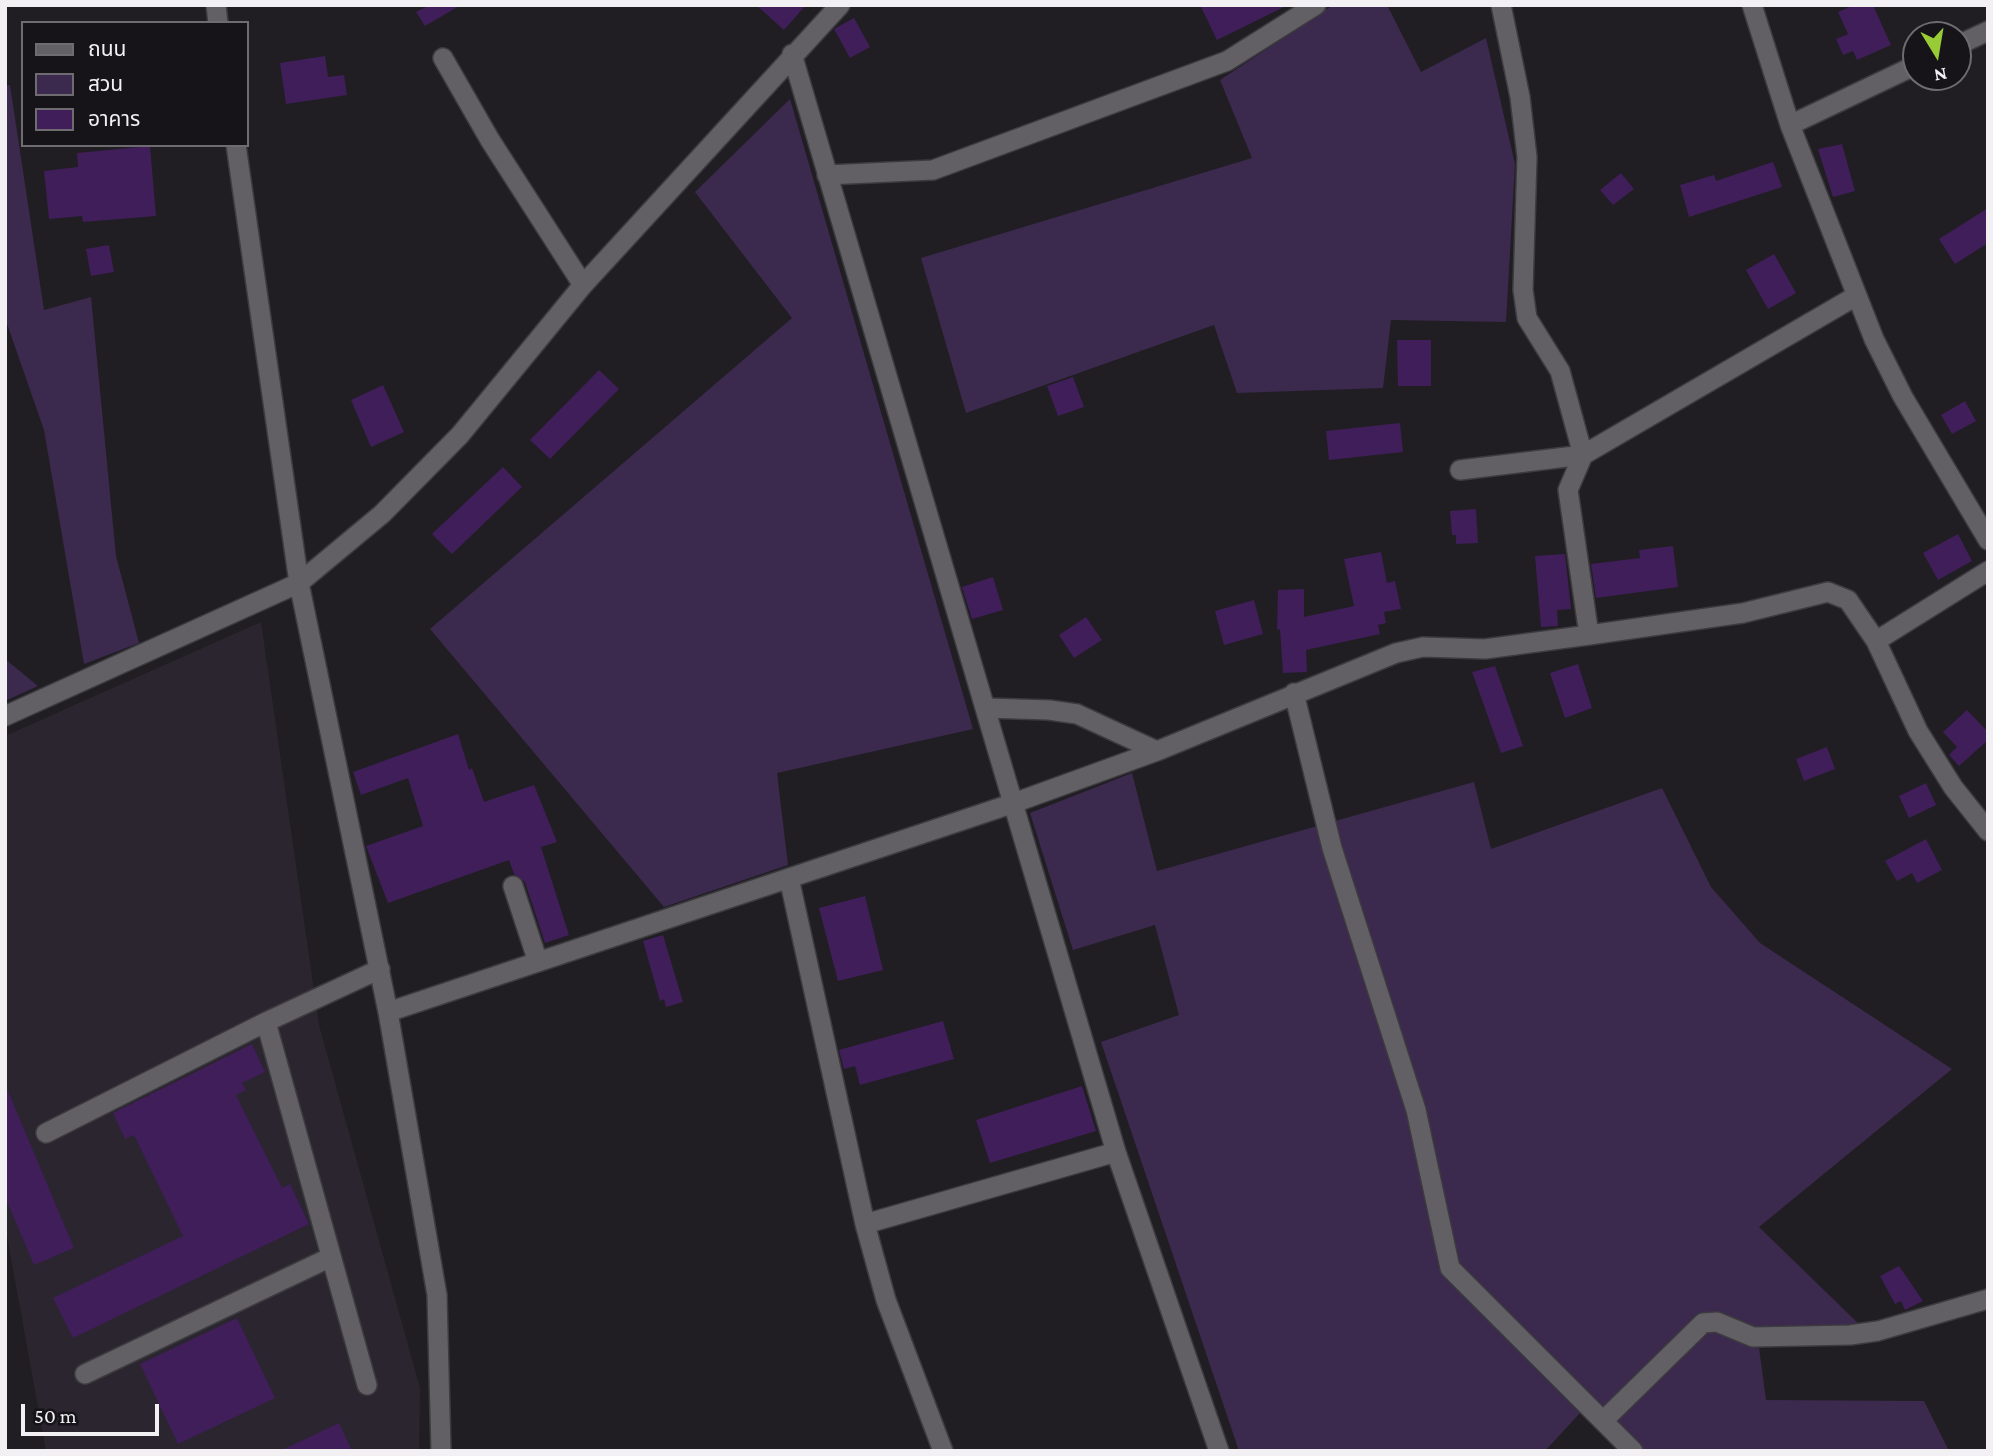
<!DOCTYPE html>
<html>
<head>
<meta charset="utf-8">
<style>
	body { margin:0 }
	#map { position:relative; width:1993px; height:1456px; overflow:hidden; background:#201e22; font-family:"Crimson Pro","Noto Sans Thai",serif }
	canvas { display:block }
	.frame { position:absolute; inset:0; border:7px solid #f2f0f3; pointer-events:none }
	.legend { position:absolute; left:21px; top:21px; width:228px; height:126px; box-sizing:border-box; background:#161419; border:2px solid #6e6c70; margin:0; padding:9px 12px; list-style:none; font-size:21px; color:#f2f0f3 }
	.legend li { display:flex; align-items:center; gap:14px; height:35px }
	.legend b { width:35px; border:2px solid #6e6c70 }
	.north { position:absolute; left:1902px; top:21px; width:70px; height:70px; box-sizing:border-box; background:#161419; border:2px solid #6e6c70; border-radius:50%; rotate:169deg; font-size:19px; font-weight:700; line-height:28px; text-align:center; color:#f2f0f3 }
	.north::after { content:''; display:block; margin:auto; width:24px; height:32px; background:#99cb36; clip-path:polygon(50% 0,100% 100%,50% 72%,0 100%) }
	.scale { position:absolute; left:21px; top:1404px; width:138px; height:32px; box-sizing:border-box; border:4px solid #f2f0f3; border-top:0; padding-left:9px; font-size:21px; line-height:24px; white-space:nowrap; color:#f2f0f3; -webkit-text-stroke:5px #161419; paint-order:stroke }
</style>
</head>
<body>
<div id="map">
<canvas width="1993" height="1456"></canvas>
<div class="frame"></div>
<ul class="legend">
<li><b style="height:9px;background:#626065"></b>ถนน</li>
<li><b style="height:19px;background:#3c294e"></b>สวน</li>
<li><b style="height:19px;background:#3f1e5a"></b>อาคาร</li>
</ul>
<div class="north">N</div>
<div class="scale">50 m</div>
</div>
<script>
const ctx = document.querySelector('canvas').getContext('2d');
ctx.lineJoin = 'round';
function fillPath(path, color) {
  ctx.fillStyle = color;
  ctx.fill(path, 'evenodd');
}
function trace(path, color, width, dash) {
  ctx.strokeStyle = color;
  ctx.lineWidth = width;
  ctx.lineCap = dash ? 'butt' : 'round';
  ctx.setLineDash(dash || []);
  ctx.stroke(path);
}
const built = new Path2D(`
	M261,622L319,1025L420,1388L419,1451H46L5,1225V736Z`);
const green = new Path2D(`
	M1333,5H1387L1421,72L1486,38L1515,164L1506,322L1391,320L1383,388L1237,393L1214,325L966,413L921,258L1252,158L1220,80Z
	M10,85L44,310L91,297L116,556L139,643L84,664L44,430L5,318V86Z
	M790,99L973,729L777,773L788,865L664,907L430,629L792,318L695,192Z
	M5,659L38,686L5,701Z
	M1132,773L1157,871L1474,782L1491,849L1662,788L1711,887L1760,943L1952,1069L1759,1227L1860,1325L1757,1332L1766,1400L1924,1401L1949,1451H1620L1580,1413L1545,1451H1239L1101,1042L1179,1015L1155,925L1073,950L1030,813Z`);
const building = new Path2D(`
	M430,5H461L425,26L416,12Z
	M756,5H806L784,30Z
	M1200,5H1288L1217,40Z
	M1854,5H1873L1891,45L1857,60L1853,51L1843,55L1836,39L1848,34L1838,12Z
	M854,18L870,47L850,58L834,29Z
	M325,56L328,77L344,75L347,95L286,104L280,63Z
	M1842,144L1855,191L1833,197L1818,149Z
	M150,146L156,216L83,222L82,216L49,219L44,171L78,167L77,153Z
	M1773,162L1782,187L1689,217L1680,185L1714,175L1716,181Z
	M1621,173L1634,189L1613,205L1600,190Z
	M1988,208V243L1955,264L1939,239Z
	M109,245L114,272L91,276L86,249Z
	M1774,254L1796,293L1768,309L1746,270Z
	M1397,340H1431V386H1398Z
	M599,370L619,389L550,459L530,440Z
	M1073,377L1084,407L1058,416L1047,386Z
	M383,385L404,432L371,447L351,400Z
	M1965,401L1976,421L1952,434L1941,415Z
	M1400,423L1403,452L1329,460L1326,431Z
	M503,467L522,487L452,554L432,534Z
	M1476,509L1478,543L1456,544V535H1452L1450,511Z
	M1958,534L1972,561L1938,580L1923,553Z
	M1673,546L1678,587L1596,598L1591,564L1640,558L1639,550Z
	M1381,552L1387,583L1395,581L1401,609L1384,612L1386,623L1378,625L1380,634L1306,650L1307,672L1283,673L1280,629L1277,630L1278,590L1304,589V617L1354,606L1344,559Z
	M1565,554L1571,609L1557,610L1558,626L1541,627L1535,556Z
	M993,577L1003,610L972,619L962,587Z
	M1254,600L1263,634L1224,645L1215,611Z
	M1086,617L1102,640L1074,658L1059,635Z
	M1578,664L1592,708L1565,718L1550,673Z
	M1495,666L1523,746L1501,753L1472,672Z
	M1967,710L1988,732V740L1959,766L1949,755L1957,747L1943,732Z
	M458,734L469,770L472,768L484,802L534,785L557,842L541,847L569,935L545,943L525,882L514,874L509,860L388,903L366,846L423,826L408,778L361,795L353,772Z
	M1827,747L1835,769L1804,781L1796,759Z
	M1926,783L1936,805L1909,818L1899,796Z
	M1926,839L1942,870L1917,883L1912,873L1897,881L1885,861Z
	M865,896L883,970L838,981L819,908Z
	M663,935L683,1002L666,1007L664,999L660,1001L643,941Z
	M943,1021L954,1059L860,1085L855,1066L844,1069L839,1050Z
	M252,1044L265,1072L242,1083L246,1090L236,1095L282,1188L290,1184L309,1224L73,1338L53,1298L183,1236L134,1135L125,1139L113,1113Z
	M5,1084L74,1248L34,1265L5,1197Z
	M1082,1086L1096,1131L990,1163L976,1120Z
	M1899,1266L1923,1301L1905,1310L1901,1301L1895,1304L1880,1276Z
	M237,1318L275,1398L178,1444L140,1364Z
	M339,1423L352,1451H280Z`);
const minor = new Path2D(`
	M216,5L218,23
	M1752,5L1790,125L1874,339L1903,397L1988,540
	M1958,45L1988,31
	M792,54L1116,1152L1219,1451
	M443,58L490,140L583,285
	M1790,125L1916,65
	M236,145L299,583L388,1012L437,1295L441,1451
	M827,175L933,170L1227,61L1316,5
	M1460,470L1583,455L1560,371L1527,318L1523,290L1527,157L1520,97L1501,5
	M1589,635L1568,490L1583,455L1856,296
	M1876,641L1988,571
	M1294,693L1332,848L1416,1110L1450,1268L1633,1451
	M985,708L1049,710L1077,714L1157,751
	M5,716L299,583L382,514L460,435L583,285L840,5
	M789,878L865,1224L886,1300L943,1451
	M513,886L538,962
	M388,1012L1011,804L1157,751L1396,653L1423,647L1485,649L1589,635L1743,613L1828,592L1848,600L1876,641L1918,731L1953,787L1988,831
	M266,1022L367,1385
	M46,1133L266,1022L380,969
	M865,1224L1116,1152
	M85,1374L331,1257
	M1603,1421L1703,1323L1717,1322L1753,1337L1850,1335L1878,1331L1988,1299`);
fillPath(built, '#2a252f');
fillPath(green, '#3c294e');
fillPath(building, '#3f1e5a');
trace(minor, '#3c3b3f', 22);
trace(minor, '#626065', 19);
</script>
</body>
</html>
